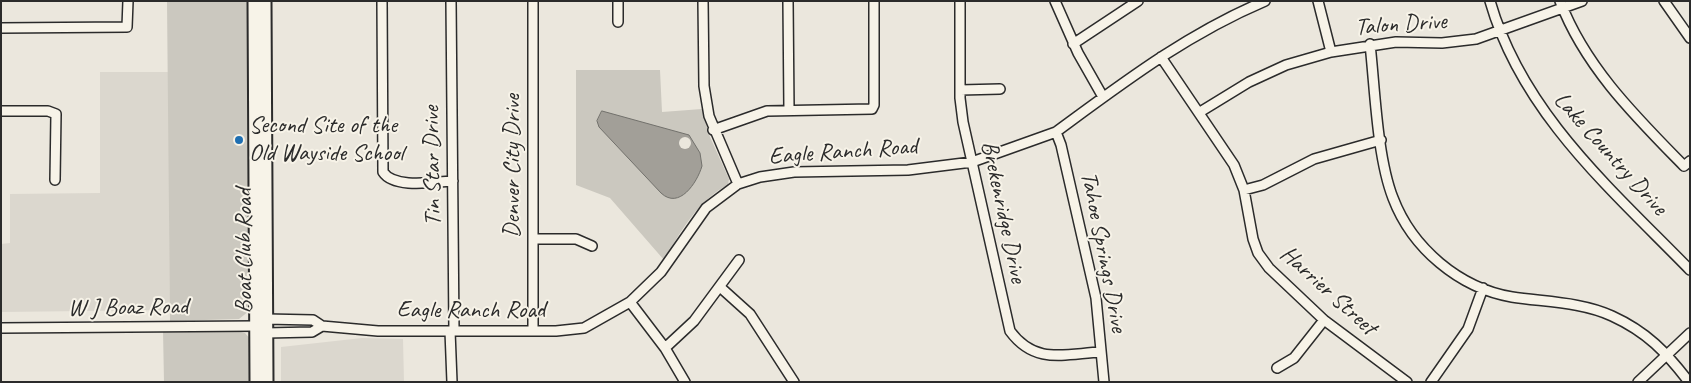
<!DOCTYPE html>
<html>
<head>
<meta charset="utf-8">
<style>
	body { margin:0 }
	#map { position:relative; width:1691px; height:383px; overflow:hidden; background:#ebe7dd; font-family:Caveat,sans-serif }
	canvas { display:block }
	.frame { position:absolute; inset:0; border:2px solid #2b2b2b; pointer-events:none }
</style>
</head>
<body>
<div id="map">
<canvas width="1691" height="383"></canvas>
<div class="frame"></div>
</div>
<script>
const ctx = document.querySelector('canvas').getContext('2d');
ctx.lineJoin = 'round';
function fillPath(path, color) {
  ctx.fillStyle = color;
  ctx.fill(path, 'evenodd');
}
function trace(path, color, width, dash) {
  ctx.strokeStyle = color;
  ctx.lineWidth = width;
  ctx.lineCap = dash ? 'butt' : 'round';
  ctx.setLineDash(dash || []);
  ctx.stroke(path);
}
function label(font, color, halo, rows, align = 'center') {
  ctx.font = font + ' Caveat,sans-serif';
  ctx.lineWidth = 4;
  ctx.setLineDash([]);
  ctx.textBaseline = 'middle';
  ctx.strokeStyle = halo;
  ctx.fillStyle = color;
  for (const [text, x, y, turn = 0] of rows) {
    ctx.save();
    ctx.translate(x, y);
    ctx.rotate((+turn || 0) * Math.PI / 180);
    ctx.textAlign = isNaN(turn) ? turn : align;
    if (halo) ctx.strokeText(text, 0, 0);
    ctx.fillText(text, 0, 0);
    ctx.restore();
  }
}
const built = new Path2D(`
	M100,72H169L170,310L1,312V244L10,243V194L100,193Z
	M362,338L403,339L404,382H281V347Z`);
const green = new Path2D(`
	M167,1H250V297L249,311L239,319L170,321Z
	M576,70H660L662,112L702,109L710,137L729,179L728,185C699,199 680,232 664,260L610,198L576,185Z
	M227,329L245,333L251,340V382H164L163,330Z`);
const water = new Path2D(`
	M602,111L689,135L700,153L702,166C697,183 679,210 661,193L599,127L597,121Z`);
const pier = new Path2D(`
	M679 143a6 6 0 1 1 12 0a6 6 0 1 1-12 0Z`);
const minor = new Path2D(`
	M382,1L383,172C394,189 434,182 453,181
	M451,1L454,331
	M533,1V331
	M703,1L704,86L709,116L738,184
	M788,1L789,110
	M960,1V98L963,122L1010,331C1035,365 1064,354 1101,352
	M1055,1L1078,53L1103,97
	M1318,1L1331,52
	M1490,1C1522,113 1611,189 1690,270
	M1560,1C1585,67 1636,117 1684,166L1690,161
	M1664,1L1690,38
	M618,22V1
	M1,28L127,27L128,1
	M1073,44L1138,1
	M1370,44C1375,89 1377,157 1393,198C1412,248 1459,288 1512,297C1545,302 1582,302 1612,316C1647,332 1666,352 1689,382
	M1161,57L1234,165L1244,190L1253,239L1258,253L1269,268L1324,320L1407,382
	M960,90L1000,89
	M1,111H48L56,114L55,180
	M1200,112L1249,82L1286,65L1331,52L1396,42L1442,43L1476,39L1582,1
	M713,130L767,111L872,109L874,105V1
	M1056,132L1061,145L1096,298L1104,382
	M1244,190L1263,185L1314,159L1381,140
	M533,239H576L592,246
	M720,287L750,314L794,382
	M630,302L665,348L685,382
	M262,322L266,319L313,320L322,326L378,331H556L584,328L630,302L661,272L706,208L738,184L760,177L794,172L908,170L972,162L1056,132C1124,82 1187,34 1265,1
	M1,328L255,326
	M262,331L266,333L312,332L322,326
	M450,331L452,382
	M665,348L694,321L739,260
	M1277,368L1294,358L1324,320
	M1431,382L1468,329L1483,288
	M1638,382L1690,333`);
const major = new Path2D(`
	M254,1L256,382
	M265,1L267,382`);
const markers = [
	[239,140,5,"#1f6fb2"]
];
const streetNames = [
	["Talon Drive",1401,25,-4],
	["Eagle Ranch Road",843,152,-4],
	["Lake Country Drive",1610,154,48],
	["Tin Star Drive",433,166,-91],
	["Denver City Drive",513,166,-90],
	["Brekenridge Drive",1003,212,78],
	["Boat Club Road",245,251,-90],
	["Tahoe Springs Drive",1103,252,79],
	["Harrier Street",1328,291,42],
	["W J Boaz Road",128,308,-1],
	["Eagle Ranch Road",471,311]
];
const poiNames = [
	["Second Site of the",249,126],
	["Old Wayside School",249,154]
];
fillPath(built, '#dbd7ce');
fillPath(green, '#cbc8bf');
fillPath(water, '#a29f98');
trace(water, '#72716c', 1);
fillPath(pier, '#ebe7dd');
trace(minor, '#2b2b2b', 12);
trace(major, '#2b2b2b', 15);
trace(minor, '#f7f3e8', 9);
trace(major, '#f7f3e8', 11);
for (const [x, y, r, color] of markers) {
  const dot = new Path2D();
  dot.arc(x, y, r, 0, 2 * Math.PI);
  ctx.fillStyle = color;
  ctx.fill(dot);
  trace(dot, '#f7f3e8', 2);
}
label('24px', '#2b2b2b', '#f7f3e8', streetNames);
label('24px', '#2b2b2b', '#f7f3e8', poiNames, 'left');
</script>
</body>
</html>
